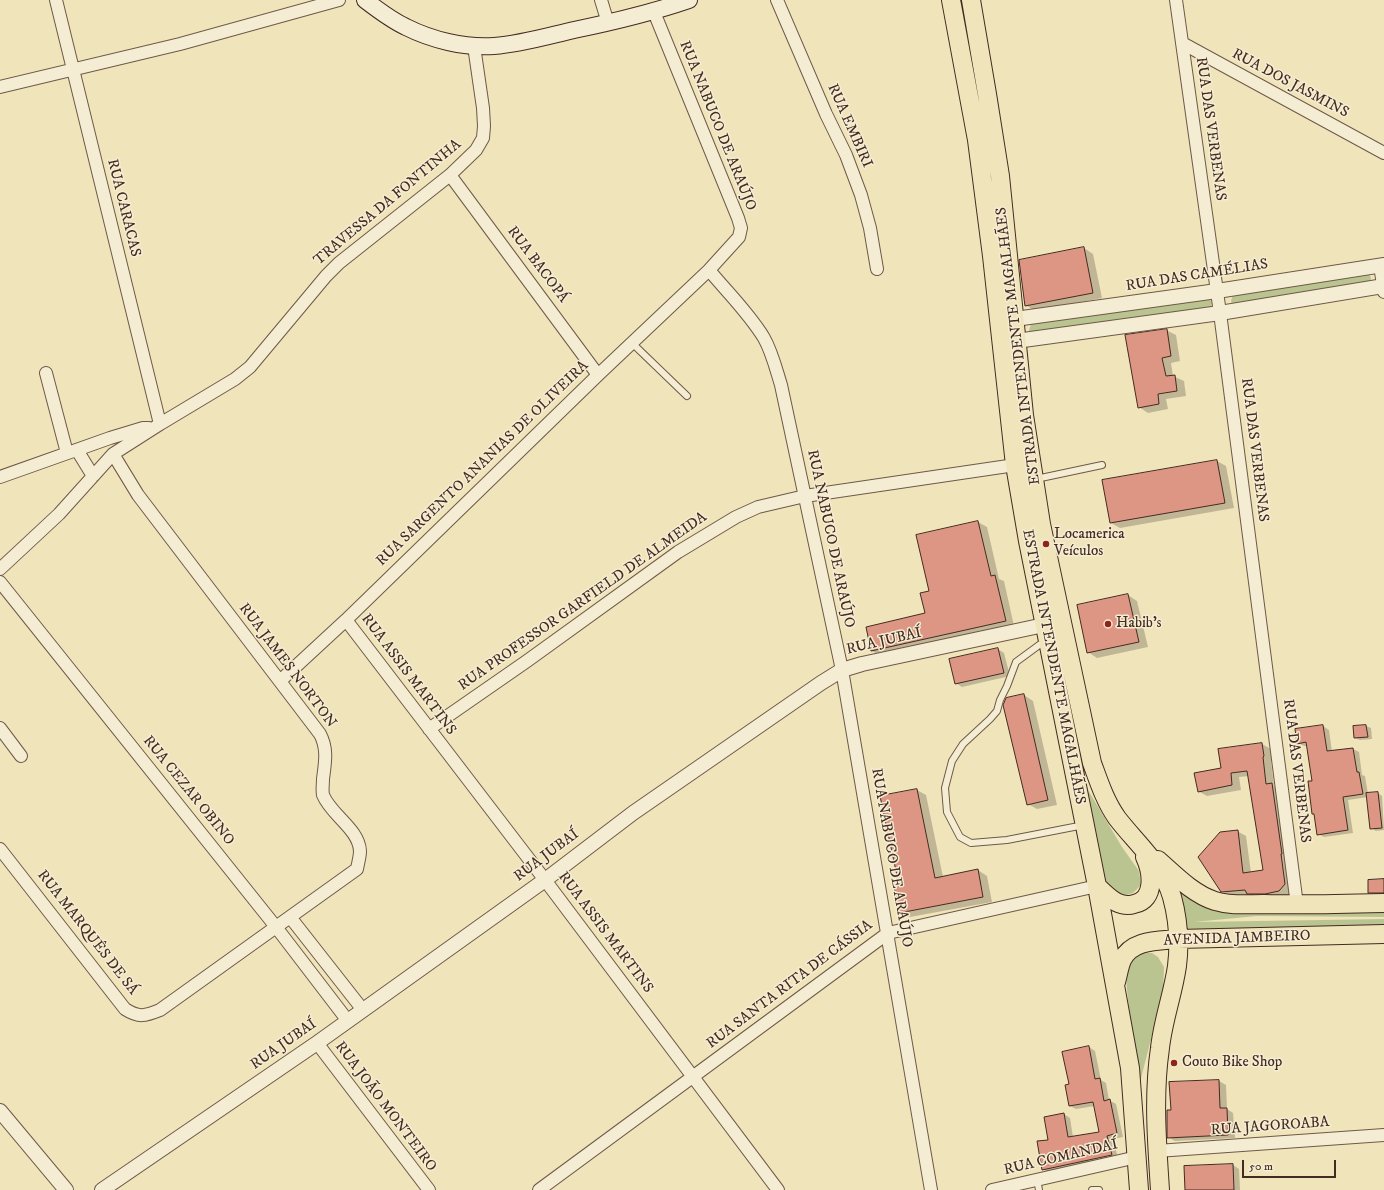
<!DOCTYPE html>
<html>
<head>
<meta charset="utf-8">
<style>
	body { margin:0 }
	#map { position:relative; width:1384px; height:1190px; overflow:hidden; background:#f0e4bb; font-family:"IM FELL DW Pica",serif }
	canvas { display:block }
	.scale { position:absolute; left:1242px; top:1160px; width:94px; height:18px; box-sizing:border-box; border:2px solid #432b21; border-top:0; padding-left:5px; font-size:12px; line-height:14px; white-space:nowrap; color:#432b21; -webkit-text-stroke:3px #f5edd3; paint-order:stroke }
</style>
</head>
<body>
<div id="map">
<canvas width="1384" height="1190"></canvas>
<div class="scale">50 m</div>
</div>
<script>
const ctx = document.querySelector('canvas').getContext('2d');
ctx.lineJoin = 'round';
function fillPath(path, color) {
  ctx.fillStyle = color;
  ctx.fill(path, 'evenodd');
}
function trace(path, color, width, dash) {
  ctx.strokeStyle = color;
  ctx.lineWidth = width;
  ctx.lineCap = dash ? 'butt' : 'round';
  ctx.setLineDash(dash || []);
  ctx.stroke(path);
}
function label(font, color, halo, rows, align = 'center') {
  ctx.font = font + ' "IM FELL DW Pica",serif';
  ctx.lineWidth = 3;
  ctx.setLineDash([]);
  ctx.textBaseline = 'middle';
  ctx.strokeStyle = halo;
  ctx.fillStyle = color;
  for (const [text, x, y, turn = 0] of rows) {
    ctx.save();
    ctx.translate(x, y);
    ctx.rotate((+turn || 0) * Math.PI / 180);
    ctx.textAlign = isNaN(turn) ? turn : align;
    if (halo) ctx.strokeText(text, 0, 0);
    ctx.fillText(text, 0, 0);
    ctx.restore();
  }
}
const green = new Path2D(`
	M1369,273L1371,278L1370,283L1233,306L1231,301L1233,294Z
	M1209,298L1212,303L1210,309L1030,332L1029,330L1032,322Z
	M1085,785L1122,847L1139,871L1141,885L1133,893L1123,896L1111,889L1103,877Z
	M1169,877L1190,895L1384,906V917L1257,916L1194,922L1384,919V931L1188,937Z
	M1144,953H1152L1158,957L1164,967L1163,992L1137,1094L1126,979L1132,959Z`);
const shadow = new Path2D(`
	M1084,248L1093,254L1102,298L1035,311L1026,305Z
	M1166,330L1176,335L1180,361L1171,363L1173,376L1184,381L1186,396L1166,399L1168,409L1148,413L1139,407Z
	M1217,461L1226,466L1234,508L1120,528L1111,523Z
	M978,522L987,527L999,579L1004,581L1014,626L881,656L872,651L926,614L930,592Z
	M1128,595L1137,601L1148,647L1097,658L1088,652Z
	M998,649L1004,653L1010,676L962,687L956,683Z
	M1024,695L1033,701L1057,805L1037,809L1028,804Z
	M1323,726L1329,730L1332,752L1353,749L1359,752L1362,775L1365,776L1368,794L1378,793L1382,796L1384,830L1376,831L1371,828L1368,797L1348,800L1353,833L1324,837L1318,834L1315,815L1313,814V782L1308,746H1304L1298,743Z
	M1366,726L1371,728L1372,739L1360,740L1355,738L1354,727Z
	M1262,744L1271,749L1273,761H1271L1274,786L1280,789L1293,890L1288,896L1256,898L1250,895L1231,896L1222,891L1237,831L1246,836L1251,873L1264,871L1249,776L1239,777L1241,790L1207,796L1198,791L1222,768L1219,750Z
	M917,790L926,795L943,877L978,870L987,876L992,902L910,917L900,912V885Z
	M1384,880V900H1383L1369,892Z
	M1089,1047L1095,1051L1101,1080L1106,1083L1109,1100L1116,1104L1123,1137L1113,1139L1118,1158L1049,1173L1043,1169L1049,1141L1064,1114L1070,1118L1073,1137L1100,1133L1095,1106L1076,1109L1070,1106V1085Z
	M1219,1081L1226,1085L1227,1109L1233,1113L1235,1138L1175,1141L1168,1137L1172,1111Z
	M1233,1165L1239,1169L1240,1190H1186Z`);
const building = new Path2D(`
	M1084,247L1093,293L1025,306L1019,260Z
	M1167,329L1171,356L1162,358L1166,376L1175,375L1177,391L1158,394L1159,404L1138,408L1125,335Z
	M1217,460L1225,503L1110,523L1102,480Z
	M978,521L991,576L995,575L1006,621L871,651L866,627L925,613L920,593L929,591L916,535Z
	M1128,594L1139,642L1087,653L1077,605Z
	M998,648L1004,673L955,684L949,659Z
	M1024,694L1048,800L1027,805L1003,705L1006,698Z
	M1323,725L1327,751L1353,748L1357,772H1359L1363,794L1343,797L1348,830L1317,835L1314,814H1312L1308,781H1312L1306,742L1297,744L1295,729Z
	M1366,725L1368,737L1354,738L1353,726Z
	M1262,743L1264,756L1263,757L1266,784L1272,783L1282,854H1281L1285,884L1279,891L1265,894H1247L1245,890L1221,892L1198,857L1220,832L1238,830L1243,873L1263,870L1247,771L1231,773L1232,785L1198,792L1194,773L1221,768L1218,749Z
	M917,789L935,878L978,869L983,897L899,913L894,886L899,885L880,796Z
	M1378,792L1382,828L1370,829L1366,793Z
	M1384,879V893H1368V880Z
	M1089,1046L1095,1079L1100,1078L1104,1101L1110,1099L1117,1133L1107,1136L1112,1155L1042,1170L1037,1141L1048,1140L1044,1117L1064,1113L1068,1137L1099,1132L1093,1102L1069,1106L1065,1085L1069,1084L1062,1052Z
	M1219,1080L1220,1108H1227L1228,1135L1167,1138V1110H1171L1169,1082Z
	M1233,1164L1234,1190H1185L1184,1166Z`);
const service = new Path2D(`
	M632,343L687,396
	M1036,479L1102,465
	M1046,640L1016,662L1007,686L1000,700L997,711L990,719L963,744L952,761L945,788L947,812L960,837L971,843L1007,840L1084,825
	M1037,1179L1039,1190
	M1092,1190H1099`);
const minor = new Path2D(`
	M56,0L160,424
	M601,0L608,23
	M777,0L826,114L846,155L861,195L870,228L877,269
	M1176,0L1220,313L1297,905
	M1182,43L1384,153
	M0,87L180,44L339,0
	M450,175L598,375
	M1380,265L1384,292
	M709,270C727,292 749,313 764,338C772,352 776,369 781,385L842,670L931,1190
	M46,373L67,453
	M77,450L93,476
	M0,477L110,438L143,428H149
	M0,569L59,514L113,454L160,424L235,379L250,367L326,276L339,263L450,175L476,150L483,138L484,126L483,108L474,46
	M0,582L276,927L348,1021
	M346,620L545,880L778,1190
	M280,681L346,620L598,375L709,270L739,237L741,228L738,218L654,12
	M0,728L21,756
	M429,729L527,661L678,552L736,517L758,507L805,496L1015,465
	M0,849L125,1009C139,1018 145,1016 160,1010L357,869C358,863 360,857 360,851C359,829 331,815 323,795C322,790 323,784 323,779C325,763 328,749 320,734L138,495L113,454
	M290,917L363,1010
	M317,1043L429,1190
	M1157,1151L1384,1135
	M539,1190L888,933L1097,886
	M992,1190L1137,1157`);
const tertiary = new Path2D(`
	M1015,319L1217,291L1384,265
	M1016,341L1220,313L1384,286
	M0,1111L66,1190
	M102,1190L317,1043L545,880L633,813L821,683L842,670L862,664L1044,625`);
const secondary = new Path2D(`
	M365,0C378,10 391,20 406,27C432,40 464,48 494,46C521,44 548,36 574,30C613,22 651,13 689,0`);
const primary = new Path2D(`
	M951,0L977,140L992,256L1015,465L1028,541L1097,886L1130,1068L1139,1190
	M971,0L987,94L1000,176L1024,415L1041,524L1092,763C1099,782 1105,801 1117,818C1136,843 1163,865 1172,897C1178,919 1180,942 1177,966C1173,994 1163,1020 1160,1048C1153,1096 1157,1143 1160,1190
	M1158,860C1175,875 1193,894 1215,901C1231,906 1248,904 1264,904C1304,905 1344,904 1384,903
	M1097,886C1103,892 1109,898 1116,902C1122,905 1128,906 1134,904C1156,900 1152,872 1145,857
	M1116,982C1118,975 1119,967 1122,960C1132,939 1159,941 1178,939L1384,934`);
const markers = [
	[1046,544,4,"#8f2418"],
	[1108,624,4,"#8f2418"],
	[1174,1063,4,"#8f2418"]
];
const streetNames = [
	["RUA DOS JASMINS",1290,84,28],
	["RUA NABUCO DE ARAÚJO",717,126,68],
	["RUA EMBIRI",849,126,66],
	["RUA DAS VERBENAS",1210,129,82],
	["TRAVESSA DA FONTINHA",388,203,-40],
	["RUA CARACAS",123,208,76],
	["RUA BACOPÁ",537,265,53],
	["RUA DAS CAMÉLIAS",1197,276,-9],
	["ESTRADA INTENDENTE MAGALHÃES",1019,346,-97],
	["RUA DAS VERBENAS",1254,450,83],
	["RUA SARGENTO ANANIAS DE OLIVEIRA",483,464,-44],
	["RUA NABUCO DE ARAÚJO",830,539,78],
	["RUA PROFESSOR GARFIELD DE ALMEIDA",583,602,-35],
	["RUA JUBAÍ",884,642,-13],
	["RUA JAMES NORTON",287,666,53],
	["ESTRADA INTENDENTE MAGALHÃES",1053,667,79],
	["RUA ASSIS MARTINS",408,675,53],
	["RUA DAS VERBENAS",1296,771,83],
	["RUA CEZAR OBINO",188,791,51],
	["RUA JUBAÍ",547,856,-37],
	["RUA NABUCO DE ARAÚJO",891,858,80],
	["RUA MARQUÊS DE SÁ",87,933,52],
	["RUA ASSIS MARTINS",605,933,53],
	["AVENIDA JAMBEIRO",1237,939,-2],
	["RUA SANTA RITA DE CÁSSIA",790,985,-37],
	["RUA JUBAÍ",284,1045,-35],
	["RUA JOÃO MONTEIRO",385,1107,53],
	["RUA JAGOROABA",1270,1127,-4],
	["RUA COMANDAÍ",1061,1158,-13]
];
const poiNames = [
	["Locamerica",1054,535],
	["Veículos",1054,552],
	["Habib's",1116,624],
	["Couto Bike Shop",1182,1063]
];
fillPath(green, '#bac490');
fillPath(shadow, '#0003');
fillPath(building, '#dc9683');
trace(building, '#432b21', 1);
trace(service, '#6e5948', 8);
trace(minor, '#6e5948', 14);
trace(tertiary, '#6e5948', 16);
trace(secondary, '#432b21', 18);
trace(primary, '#432b21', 20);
trace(service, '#f5edd3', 6);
trace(minor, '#f5edd3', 12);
trace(tertiary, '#f5edd3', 14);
trace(secondary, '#f5edd3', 16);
trace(primary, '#f0e4bb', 18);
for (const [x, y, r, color] of markers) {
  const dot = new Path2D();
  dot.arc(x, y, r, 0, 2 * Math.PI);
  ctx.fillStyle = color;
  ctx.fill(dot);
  trace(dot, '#f5edd3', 1.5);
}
label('15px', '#432b21', '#f5edd3', streetNames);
label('15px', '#432b21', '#f5edd3', poiNames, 'left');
</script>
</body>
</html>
